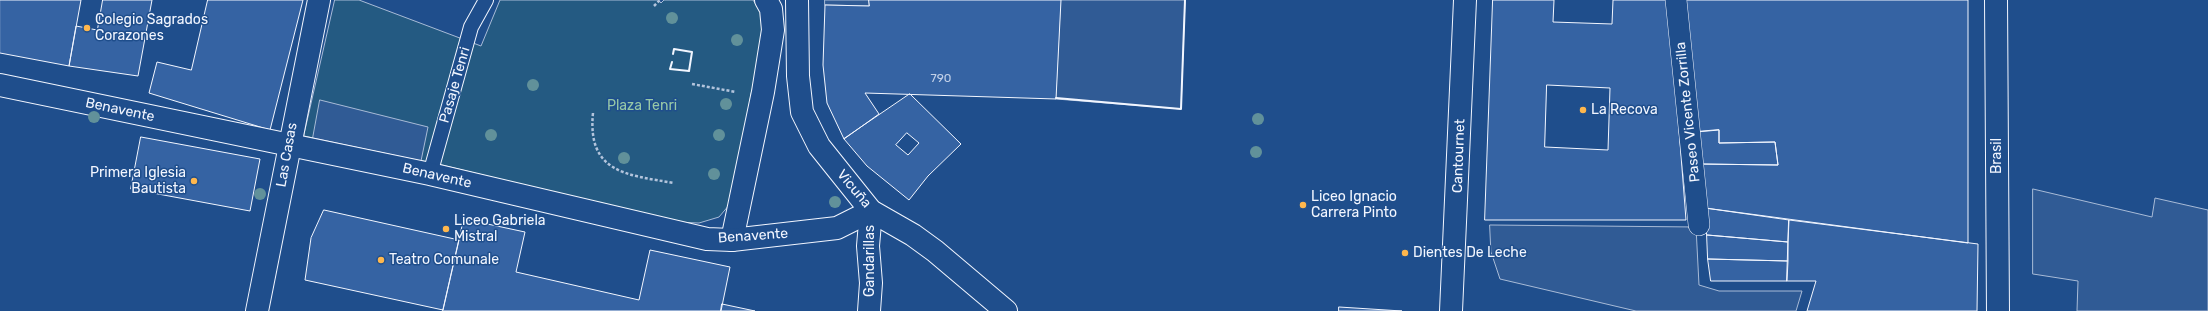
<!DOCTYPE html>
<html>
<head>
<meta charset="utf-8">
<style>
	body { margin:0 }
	canvas { display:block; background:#1f4e8c }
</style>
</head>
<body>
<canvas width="2208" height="311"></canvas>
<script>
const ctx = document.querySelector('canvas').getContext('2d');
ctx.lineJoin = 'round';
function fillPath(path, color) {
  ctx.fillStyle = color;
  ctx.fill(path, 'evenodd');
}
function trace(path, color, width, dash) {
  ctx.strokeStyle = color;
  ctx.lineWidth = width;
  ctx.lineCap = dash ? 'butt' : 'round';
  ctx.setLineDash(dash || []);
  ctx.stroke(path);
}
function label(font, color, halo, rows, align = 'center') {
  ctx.font = font + ' Rubik,sans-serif';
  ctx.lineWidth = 3;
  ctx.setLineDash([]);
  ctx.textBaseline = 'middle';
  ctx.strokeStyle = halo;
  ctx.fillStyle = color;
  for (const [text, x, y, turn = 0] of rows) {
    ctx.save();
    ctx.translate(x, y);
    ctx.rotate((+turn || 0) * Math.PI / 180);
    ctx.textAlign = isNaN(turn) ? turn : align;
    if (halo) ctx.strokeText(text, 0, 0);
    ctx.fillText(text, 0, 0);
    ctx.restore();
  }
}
const green = new Path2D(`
	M335,0H359L481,46L500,0H658L661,3L664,0H753L763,15L767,30L751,94L737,182L730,204L719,217L699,223L674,222L442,165L304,136Z`);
const parking = new Path2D(`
	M825,0H869V6L825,5Z
	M1061,0H1185L1181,109L1056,99Z
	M320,100L428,127L421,161L313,138Z
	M2033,189L2152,217L2155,198L2208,210V311H2077L2078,281L2033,274Z
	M1490,225L1696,227L1699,285L1719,291H1802L1796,311H1636L1500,279L1491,252Z`);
const building = new Path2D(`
	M0,0H81L69,66L0,53Z
	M103,0H152L138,76L69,66L76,26L97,30Z
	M208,0H303L270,130L149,93L157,62L191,70Z
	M869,0H1061L1056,99L865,93L879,114L844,139L827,103L823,65L825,5L869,6Z
	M1493,0H1554L1553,22L1612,24L1613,0H1669L1686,220H1485ZM1547,85L1610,88L1608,150L1545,147Z
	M1685,0H1968V243L1705,208L1700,164L1778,165L1775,142L1719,143V130L1696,132Z
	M910,94L961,144L928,176L909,200L867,166L844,139ZM907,133L919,143L908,155L896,145Z
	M1719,130V143L1775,142L1778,165L1700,164L1696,132Z
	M141,137L260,159L250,211L131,189Z
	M1705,208L1789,220L1788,242L1707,235Z
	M324,210L459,240L443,310L305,280L311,238Z
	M464,219L525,232L516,272L639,300L650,250L730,267L721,311H443Z
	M1789,220L1978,244L1977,311H1807L1816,281H1787Z
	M1707,235L1788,242V261L1708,259Z
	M1708,259L1788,261L1787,281H1711Z
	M722,304L755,311H721Z
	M1339,307L1402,311H1339Z`);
const path = new Path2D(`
	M654,6L660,0
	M692,84L736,92
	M593,113C587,173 627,175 674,183`);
const service = new Path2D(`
	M430,174L471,27L486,0`);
const pedestrian = new Path2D(`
	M1676,0L1699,225`);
const minor = new Path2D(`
	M732,240L763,92L773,30L771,9L766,0
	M257,311L319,0
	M869,311L871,283L868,246L871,211
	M1451,311L1465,0`);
const tertiary = new Path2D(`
	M797,0L798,76L802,112L819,146L871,211L913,235L935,251L1006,311
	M1996,0L1998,311
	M0,85L430,174L707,239L732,240L837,228L871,211`);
const wall = new Path2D(`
	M672,62L670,69L689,71L692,52L674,49L673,54
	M1056,98L1181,109L1185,0`);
const trees = [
	[672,18],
	[737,40],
	[533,85],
	[726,104],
	[94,117],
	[1258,119],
	[491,135],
	[719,135],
	[1256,152],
	[624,158],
	[714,174],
	[260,194],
	[835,202]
];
const markers = [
	[87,28,4,"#ffb74d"],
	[1583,110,4,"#ffb74d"],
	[194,181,4,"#ffb74d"],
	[1303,205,4,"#ffb74d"],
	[446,229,4,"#ffb74d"],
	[1405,253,4,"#ffb74d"],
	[381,260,4,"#ffb74d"]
];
const numberNames = [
	["790",941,79]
];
const poiNames = [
	["Colegio Sagrados",95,20],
	["Corazones",95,36],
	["La Recova",1591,110],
	["Primera Iglesia",186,173,"right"],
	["Bautista",186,189,"right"],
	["Liceo Ignacio",1311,197],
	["Carrera Pinto",1311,213],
	["Liceo Gabriela",454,221],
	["Mistral",454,237],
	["Dientes De Leche",1413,253],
	["Teatro Comunale",389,260]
];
const streetNames = [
	["Pasaje Tenri",455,85,-74],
	["Benavente",120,110,12],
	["Paseo Vicente Zorrilla",1688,112,-96],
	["Las Casas",287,155,-80],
	["Cantournet",1459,156,-88],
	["Brasil",1997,156,-90],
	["Benavente",437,176,13],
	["Vicuña",854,189,50],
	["Benavente",753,236,-4],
	["Gandarillas",870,261,-90]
];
const parkNames = [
	["Plaza Tenri",642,106]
];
fillPath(green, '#245a82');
trace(green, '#a8bbd7', 1);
fillPath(parking, '#305b95');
trace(parking, '#a8bbd7', 1);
fillPath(building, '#3563a3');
trace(building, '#f2f6ff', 1);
trace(service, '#f2f6ff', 16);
trace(pedestrian, '#f2f6ff', 22);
trace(minor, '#f2f6ff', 24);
trace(tertiary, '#f2f6ff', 24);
trace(path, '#b3c4dc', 2.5, [3, 2]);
trace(service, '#1f4e8c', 14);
trace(pedestrian, '#1f4e8c', 21);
trace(minor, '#1f4e8c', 22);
trace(tertiary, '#1f4e8c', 22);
trace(wall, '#f2f6ff', 2);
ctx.fillStyle = '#61919a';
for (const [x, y] of trees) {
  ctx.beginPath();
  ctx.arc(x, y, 6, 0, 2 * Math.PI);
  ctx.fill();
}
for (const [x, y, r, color] of markers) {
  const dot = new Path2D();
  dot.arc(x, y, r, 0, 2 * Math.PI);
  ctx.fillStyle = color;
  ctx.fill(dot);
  trace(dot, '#1f4e8c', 1.5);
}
label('12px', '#c3d1e8', null, numberNames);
label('14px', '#f2f6ff', '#1f4e8c', poiNames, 'left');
label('14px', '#f2f6ff', '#1f4e8c', streetNames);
label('14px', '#97c8a6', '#1f4e8c', parkNames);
</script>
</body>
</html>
